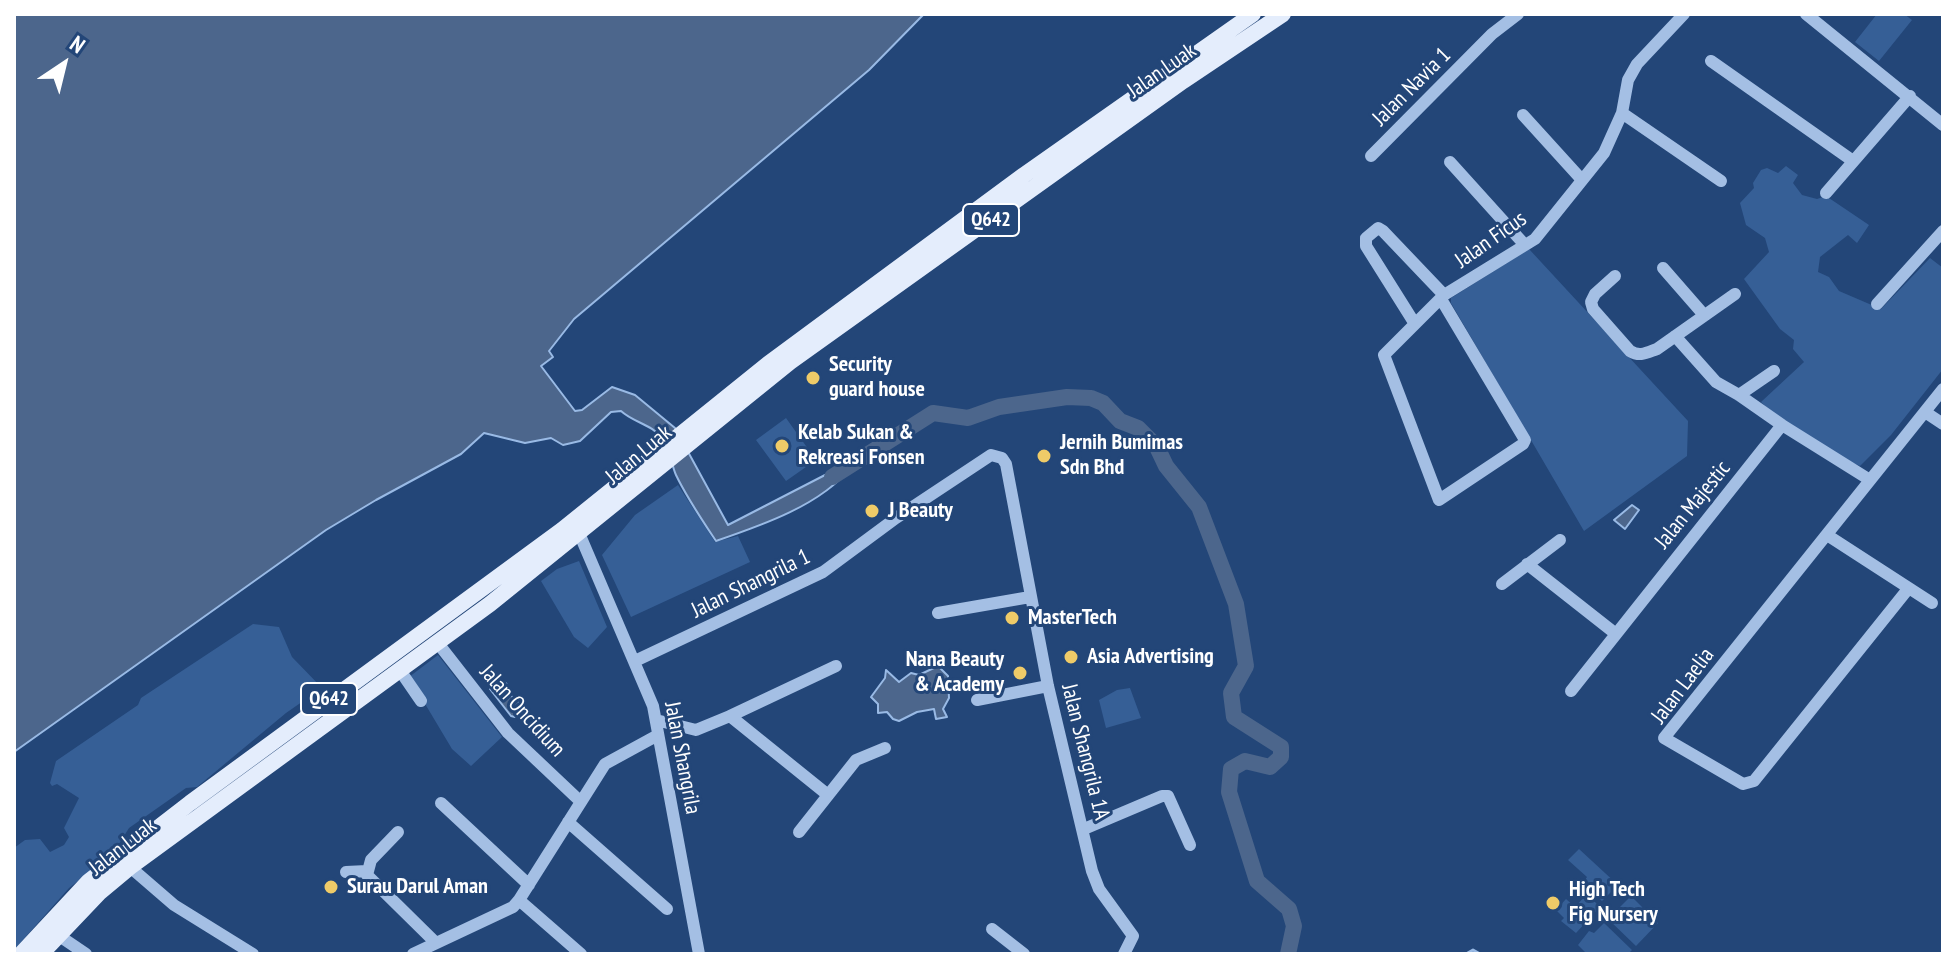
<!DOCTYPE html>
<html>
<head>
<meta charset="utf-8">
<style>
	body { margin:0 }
	#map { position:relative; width:1957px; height:968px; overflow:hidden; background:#234678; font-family:"PT Sans Narrow",sans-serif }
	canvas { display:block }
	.frame { position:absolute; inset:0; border:16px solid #fff; pointer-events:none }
	.north { position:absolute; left:24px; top:24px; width:80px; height:80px; -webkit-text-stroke:6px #234678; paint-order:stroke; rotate:35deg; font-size:22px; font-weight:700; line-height:32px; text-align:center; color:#fff }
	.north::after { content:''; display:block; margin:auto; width:28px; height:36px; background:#fff; clip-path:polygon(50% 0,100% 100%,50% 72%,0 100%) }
</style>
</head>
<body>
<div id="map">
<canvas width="1957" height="968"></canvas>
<div class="frame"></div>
<div class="north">N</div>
</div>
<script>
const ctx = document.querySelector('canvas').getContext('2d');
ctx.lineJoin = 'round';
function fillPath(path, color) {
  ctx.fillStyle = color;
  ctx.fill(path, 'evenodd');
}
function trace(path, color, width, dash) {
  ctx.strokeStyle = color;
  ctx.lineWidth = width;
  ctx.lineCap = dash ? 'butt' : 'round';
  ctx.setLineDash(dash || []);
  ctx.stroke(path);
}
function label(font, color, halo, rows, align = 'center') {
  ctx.font = font + ' "PT Sans Narrow",sans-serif';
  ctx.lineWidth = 6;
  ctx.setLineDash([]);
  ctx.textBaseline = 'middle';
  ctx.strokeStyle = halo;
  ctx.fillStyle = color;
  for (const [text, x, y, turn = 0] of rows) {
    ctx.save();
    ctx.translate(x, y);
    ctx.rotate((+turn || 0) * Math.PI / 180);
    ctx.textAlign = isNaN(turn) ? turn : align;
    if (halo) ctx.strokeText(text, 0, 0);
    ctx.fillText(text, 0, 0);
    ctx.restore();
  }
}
const green = new Path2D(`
	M1877,14H1904L1912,20L1879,61L1855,42Z
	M1786,166L1798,175L1793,183L1802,195L1817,199L1826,196L1869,225L1857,243L1848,235L1820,257L1818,272L1829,277L1839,291L1881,309L1930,258L1943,268V369L1891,435L1860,466L1848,461L1774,415L1761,402L1804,362L1793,349L1794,340L1780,329L1744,279L1769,252L1765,238L1746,225L1740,203L1754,188L1753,183L1761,170L1767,168L1778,173Z
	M1529,249L1688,421L1687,456L1584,531L1451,303V298Z
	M786,418L816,460L786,481L756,440Z
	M678,485L715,542L738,536L750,562L631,617L602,555L635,515Z
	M579,561L607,627L588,648L574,637L541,581L557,569Z
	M253,624L279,627L292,657L322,688L286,713L197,787L186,788L129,828L112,855L69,888L14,950V848L25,840L40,839L50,852L64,845L69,837L64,828L79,798L57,784L52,786L50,783L56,761L138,705L141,698Z
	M438,655L502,737L471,766L452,749L409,677Z
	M1130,688L1141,718L1106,728L1099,700L1117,690Z
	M1579,849L1618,885L1602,901L1583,883L1587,877L1568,860Z
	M1587,894L1600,907L1576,933L1561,921L1564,918L1556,910L1566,899L1575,907Z
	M1631,896L1658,923L1636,946L1608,919Z
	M1604,923L1632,950L1628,954H1587L1578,945L1589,931L1594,933Z`);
const water = new Path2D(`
	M14,14H924L869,70L574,319L549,351L553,357L541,366L575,411L582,410L612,387L635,395L675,428L728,525L825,475L851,467C822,505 760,526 716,541C702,520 687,498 676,475C671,464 670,448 663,439C652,424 634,423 621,411L611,412L580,441L563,445L551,438L525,443L484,433L461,454L376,500L326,530L14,752Z
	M1632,505L1639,510L1625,529L1614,520Z
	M938,666L948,676L949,698L943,709L947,717L936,719L934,709L917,712L899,721L893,719L887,712L878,713V704L871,697L885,678L886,670L899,682L911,673L919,675Z
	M499,681L506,683L511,696L524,706L523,710L515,717L511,716L490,689L491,685Z`);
const stream = new Path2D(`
	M1466,954L1473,950L1480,954`);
const river = new Path2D(`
	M832,477L933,413L968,418L999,407L1067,397L1091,398L1103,403L1120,421L1138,428L1157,447L1166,466L1199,507L1236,604L1246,666L1231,693L1234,717L1281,747V757L1270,767L1245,761L1231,769L1229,792L1257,881L1289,909L1294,926L1288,954`);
const minor = new Path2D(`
	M1806,14L1943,125
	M1711,61L1853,161
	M1622,113L1721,181
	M1523,115L1582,180
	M1371,156L1492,34L1518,14
	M1450,162L1524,244
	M1826,193L1910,96
	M1663,268L1704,315
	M1615,276L1595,294L1591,302L1593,309L1630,351C1640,357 1646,353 1657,349L1735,294
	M1441,299L1525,440L1523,444L1439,500L1384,355L1444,295L1535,239L1604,153L1622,113L1628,80L1637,64L1684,14
	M1877,304L1943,231
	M1415,324L1366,246V238L1378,228L1383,231L1444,295
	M1675,336L1716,382L1739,395L1782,425
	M1739,395L1774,371
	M1925,412L1943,424
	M579,533L653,706L699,954
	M1827,535L1932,603
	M1527,564L1616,634
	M1502,584L1560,540
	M1908,589L1754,781L1743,784L1664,738L1943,389
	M938,613L1030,597
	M437,642L508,733L581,802
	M635,661L823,572L896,518L991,455L1002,458L1006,464L1048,686L1092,871L1099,889L1133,936L1124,954
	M399,669L421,701
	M1571,691L1782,425L1870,480
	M977,700L1048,686
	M730,716L836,666
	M656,720L696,730L730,716L828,795
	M441,803L529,885
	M568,822L667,909
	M1084,829L1162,796H1168L1190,845
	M398,832L371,860L367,875L436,943
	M799,832L856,760L885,748
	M130,867L174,905L253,954
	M346,872L367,871
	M519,900L581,954
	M992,929L1024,954
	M58,935L86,954
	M413,954L513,907L519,900L605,764L658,735`);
const major = new Path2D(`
	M21,954L89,881L190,803L562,530L768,364L1024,175L1253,14
	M41,954L100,892L130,867L490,604L790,362L1183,81L1283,14`);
const markers = [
	[813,378,8,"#efcb68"],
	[782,446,8,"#efcb68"],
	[1044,456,8,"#efcb68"],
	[872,511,8,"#efcb68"],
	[1012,618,8,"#efcb68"],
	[1071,657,8,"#efcb68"],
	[1020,673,8,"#efcb68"],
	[331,887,8,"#efcb68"],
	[1553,903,8,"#efcb68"]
];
const shields = [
	[991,220,56],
	[329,699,56]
];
const shieldNames = [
	["Q642",991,220],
	["Q642",329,699]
];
const streetNames = [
	["Jalan Luak",1162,71,-35],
	["Jalan Navia 1",1412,87,-45],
	["Jalan Ficus",1491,240,-35],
	["Jalan Luak",639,455,-40],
	["Jalan Majestic",1693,505,-51],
	["Jalan Shangrila 1",751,584,-26],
	["Jalan Laelia",1683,686,-53],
	["Jalan Oncidium",522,711,48],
	["Jalan Shangrila 1A",1085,752,76],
	["Jalan Shangrila",682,758,79],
	["Jalan Luak",123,847,-38]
];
const poiNames = [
	["Security",829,365],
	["guard house",829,390],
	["Kelab Sukan &",798,433],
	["Rekreasi Fonsen",798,458],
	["Jernih Bumimas",1060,443],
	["Sdn Bhd",1060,468],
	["J Beauty",888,511],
	["MasterTech",1028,618],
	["Asia Advertising",1087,657],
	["Nana Beauty",1004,660,"right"],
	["& Academy",1004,685,"right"],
	["Surau Darul Aman",347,887],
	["High Tech",1569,890],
	["Fig Nursery",1569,915]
];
fillPath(green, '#365f96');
fillPath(water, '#4c668c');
trace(water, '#99bae5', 2);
trace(stream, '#99bae5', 3);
trace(river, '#4c668c', 16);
trace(minor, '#a4bfe4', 12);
trace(major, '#e4edfc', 16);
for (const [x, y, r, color] of markers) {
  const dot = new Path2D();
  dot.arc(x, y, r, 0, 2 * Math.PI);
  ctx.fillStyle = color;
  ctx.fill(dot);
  trace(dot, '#234678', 3);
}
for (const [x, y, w] of shields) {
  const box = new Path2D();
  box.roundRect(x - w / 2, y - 16, w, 32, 6);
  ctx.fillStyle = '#234678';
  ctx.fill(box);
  trace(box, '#fff', 2);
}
label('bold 20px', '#fff', null, shieldNames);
label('22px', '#fff', '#234678', streetNames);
label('bold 22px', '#fff', '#234678', poiNames, 'left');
</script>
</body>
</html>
